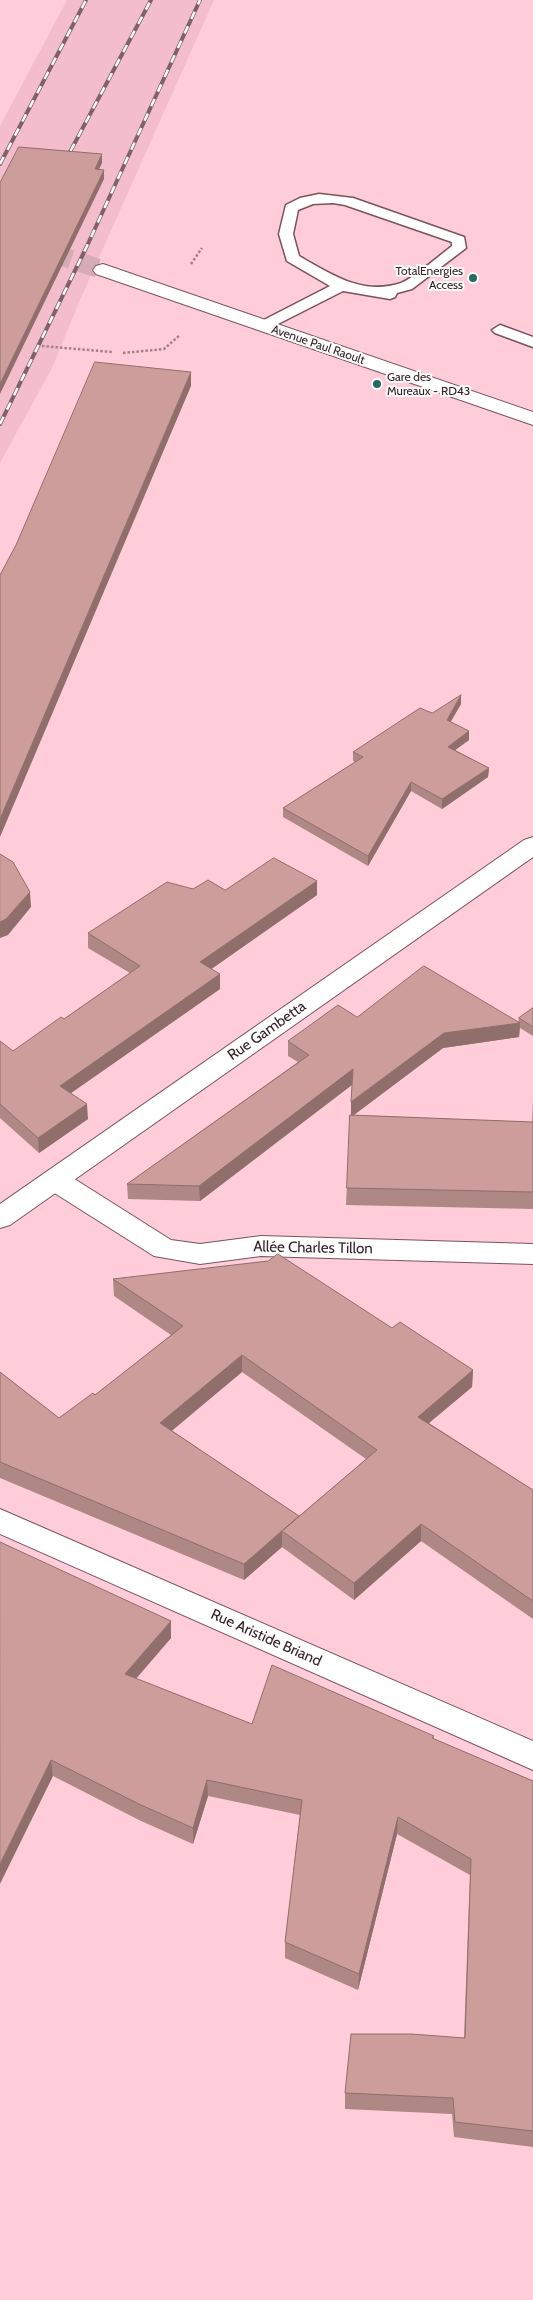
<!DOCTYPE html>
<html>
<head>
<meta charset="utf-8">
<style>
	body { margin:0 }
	canvas { display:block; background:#fecdd9 }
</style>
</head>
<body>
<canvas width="533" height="2300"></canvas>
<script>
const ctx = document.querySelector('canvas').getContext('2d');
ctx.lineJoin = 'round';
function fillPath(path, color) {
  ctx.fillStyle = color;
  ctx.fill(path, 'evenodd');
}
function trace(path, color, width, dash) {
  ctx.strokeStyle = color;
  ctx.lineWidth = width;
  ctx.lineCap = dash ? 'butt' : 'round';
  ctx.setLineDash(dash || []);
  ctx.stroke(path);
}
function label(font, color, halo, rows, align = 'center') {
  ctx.font = font + ' Cabin,sans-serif';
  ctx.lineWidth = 4;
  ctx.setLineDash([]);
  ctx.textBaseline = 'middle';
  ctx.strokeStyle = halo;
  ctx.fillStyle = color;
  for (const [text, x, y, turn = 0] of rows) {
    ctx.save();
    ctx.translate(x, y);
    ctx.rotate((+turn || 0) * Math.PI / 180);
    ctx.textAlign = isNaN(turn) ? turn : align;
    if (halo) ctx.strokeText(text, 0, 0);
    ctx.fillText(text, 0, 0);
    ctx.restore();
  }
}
const built = new Path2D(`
	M67,0H214L80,300L52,368L0,463V126Z`);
const primaryTunnel = new Path2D(`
	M0,236L103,270`);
const path = new Path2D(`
	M191,264L202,248
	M42,346L112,352
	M123,353L164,349L180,335`);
const service = new Path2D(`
	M319,194L353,198L464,237L466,248L412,289L397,293L395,297L390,299L343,291L268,329H258L255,326L258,323L330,286L287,261L279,234L286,205L300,198ZM333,203L345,205L452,242V246C439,256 414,278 401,283C362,296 331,274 299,256L293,234L298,210L313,204Z
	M500,325L533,337V347L495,333L492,330Z`);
const minor = new Path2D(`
	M55,1170L65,1173L171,1240L200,1244L261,1236L533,1244V1264L261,1256L200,1264L154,1256L45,1187L41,1180L45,1173Z
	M0,1509L533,1741V1770L0,1534Z`);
const secondary = new Path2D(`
	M533,837V857L10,1225L0,1228V1204L524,840Z`);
const primary = new Path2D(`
	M103,264L533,412V425L96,274L93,270L96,266Z`);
const rail = new Path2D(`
	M0,164L86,0
	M63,165L151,0
	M0,424L87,246L200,0`);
const wall = new Path2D(`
	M461,704L450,722L469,731V740L455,750L489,768L488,777L442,809L411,791L368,866L283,817V808L355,762L353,761V752L432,713Z
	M317,881V895L211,969L220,974V989L71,1093L88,1119L39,1153L0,1118V1041L13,1051L64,1019L130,973L88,948V933L193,889L225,890Z
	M533,1008V1036L520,1028L519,1037L443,1048L354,1115L532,1122L533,1101V1209L346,1205L350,1115H351L352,1085L200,1201L128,1199L127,1184L298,1062L288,1056V1041L357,1017L518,1022L519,1018Z
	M113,1279L392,1328L473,1370L472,1387L429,1423L533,1490V1619L421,1541L354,1600L282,1547L244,1580L0,1478V1372L59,1418L95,1395L171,1335L114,1296ZM242,1372L366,1459L299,1516L171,1430Z
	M0,1542L171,1638L136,1679L252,1724L434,1736L433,1739L533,1781V2147L454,2137L452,2114L345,2109V2093L464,2038L470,1875L397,1834L358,1990L285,1958V1942L300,1815L208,1796L193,1844L141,1821L53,1776Z`);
const shadedWall = new Path2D(`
	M102,154V163L95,178V169Z
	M104,170V179L0,394V384Z
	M191,372V386L0,837V819Z
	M461,695V704L446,730L447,720Z
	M469,731V740L447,756L448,747Z
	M489,768L488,777L442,809V799Z
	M411,782V791L368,866V856Z
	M317,881V895L200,977V962Z
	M30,892L31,907L8,935L0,938V922Z
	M220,974V989L61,1100L60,1086Z
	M520,1023L519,1037L443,1048L351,1117V1102L444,1033Z
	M353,1069V1084L200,1201L199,1186Z
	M87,1104L88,1119L39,1153L38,1138Z
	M242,1355V1372L161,1440L160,1423Z
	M473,1370L472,1387L417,1433L418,1417Z
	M421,1524V1541L354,1600V1583Z
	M282,1531V1547L244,1580V1564Z
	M171,1621V1638L125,1691V1674Z
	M51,1760L53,1776L0,1884V1864Z
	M207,1780L208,1796L193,1844V1828Z
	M398,1817L397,1834L358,1990L359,1974Z`);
const building = new Path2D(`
	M19,147L102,154L95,169L104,170L0,384V183Z
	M95,362L191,372L0,819V575L16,545Z
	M461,695L447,720L469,731L448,747L489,768L442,799L411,782L368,856L283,808L363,757L353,752L420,708L432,713Z
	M0,854L13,862L30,892L6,919L0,922Z
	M274,858L317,881L200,962L220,974L60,1086L87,1104L38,1138L0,1104V1041L13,1051L61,1017L64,1019L140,966L88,933L167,882L193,889L208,880L225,890Z
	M424,966L520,1023L444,1033L351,1102L353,1069L199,1186L127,1184L309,1055L288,1041L338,1005L357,1017Z
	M533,1008V1027L519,1018Z
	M350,1115L533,1122V1192L347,1188Z
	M278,1254L392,1328L400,1322L473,1370L418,1417L533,1490V1601L421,1524L354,1583L282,1531L377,1450L242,1355L160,1423L299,1516L244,1564L0,1462V1372L59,1418L93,1393L95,1395L183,1326L113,1279L268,1261Z
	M0,1542L171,1621L125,1674L252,1724L272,1665L434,1736L432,1738L533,1781V2131L455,2122L453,2098L345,2093L351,2034H411L465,2038L471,1859L398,1817L359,1974L285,1942L302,1800L207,1780L193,1828L141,1805L51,1760L0,1864Z`);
const markers = [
	[473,278,5,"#256c62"],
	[377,384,5,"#256c62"]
];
const farPoinames = [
	["TotalEnergies",463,271],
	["Access",463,285],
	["Gare des",387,377,"left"],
	["Mureaux - RD43",387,391,"left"]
];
const farStreetnames = [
	["Avenue Paul Raoult",318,345,19]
];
const streetNames = [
	["Rue Gambetta",267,1031,-35],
	["Allée Charles Tillon",313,1248,1],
	["Rue Aristide Briand",266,1638,24]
];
fillPath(built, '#f4bdcb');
trace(primaryTunnel, '#d6abb6', 19, [19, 9]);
trace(service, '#7b525d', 3);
trace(minor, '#7b525d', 2);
trace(secondary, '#7b525d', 2);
trace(primary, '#7b525d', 2);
trace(path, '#a38089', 2.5, [2.5, 2]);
fillPath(service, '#fff');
fillPath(minor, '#fff');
fillPath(secondary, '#fff');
fillPath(primary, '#fff');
trace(rail, '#7f6269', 4);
trace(rail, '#fdfdfd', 2.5, [8]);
fillPath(wall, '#af8785');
fillPath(shadedWall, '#8f6e6c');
fillPath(building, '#cc9d9b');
trace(building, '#8f6e6c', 1);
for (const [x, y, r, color] of markers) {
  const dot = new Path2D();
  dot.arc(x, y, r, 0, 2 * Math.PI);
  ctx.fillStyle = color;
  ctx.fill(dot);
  trace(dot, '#fdfdfd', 2);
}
label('12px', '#352328', '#fdfdfd', farPoinames, 'right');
label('12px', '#352328', '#fdfdfd', farStreetnames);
label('15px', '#352328', '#fdfdfd', streetNames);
</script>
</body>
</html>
